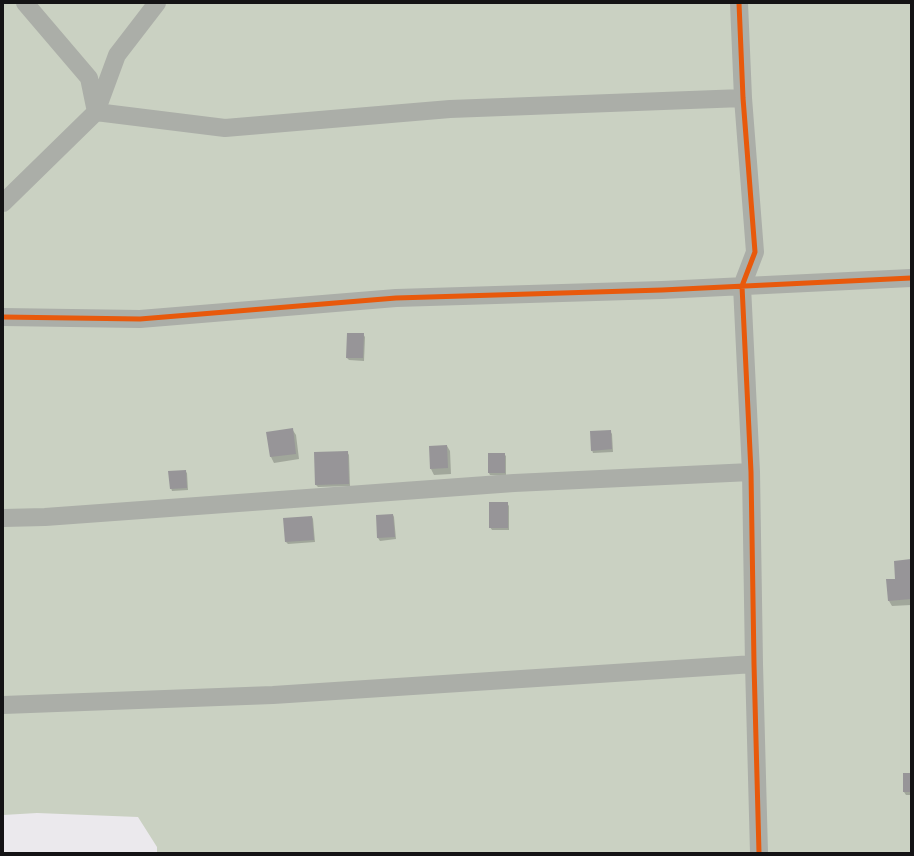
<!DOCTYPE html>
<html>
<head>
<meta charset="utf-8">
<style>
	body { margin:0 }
	#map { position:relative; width:914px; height:856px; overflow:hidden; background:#ebe9ed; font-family:Commissioner,sans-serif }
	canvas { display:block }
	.frame { position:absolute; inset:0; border:4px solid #141315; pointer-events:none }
</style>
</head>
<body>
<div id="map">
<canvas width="914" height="856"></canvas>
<div class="frame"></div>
</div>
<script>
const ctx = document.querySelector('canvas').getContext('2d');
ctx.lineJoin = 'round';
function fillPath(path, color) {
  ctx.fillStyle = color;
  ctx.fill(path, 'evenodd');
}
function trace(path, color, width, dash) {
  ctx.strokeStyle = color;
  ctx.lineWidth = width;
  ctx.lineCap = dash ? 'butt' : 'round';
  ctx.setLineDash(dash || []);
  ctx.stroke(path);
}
const green = new Path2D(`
	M3,3H911V853H157V847L138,817L37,813L3,815Z`);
const shadow = new Path2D(`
	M363,334L365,337L364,361L349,360L347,358Z
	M292,429L296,435L299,459L274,463L271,457L268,433Z
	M610,431L612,434L613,452L593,453L592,450Z
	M447,446L450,451L451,474L434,475L431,469Z
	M347,452L349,455L350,486L318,487L316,485Z
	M504,454L506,456V476L490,475L489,473Z
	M185,471L187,473L188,490L172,491L171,488Z
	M507,503L509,506V530H492L490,527Z
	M393,515L394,517L396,539L380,541L378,538L377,516Z
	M312,517L313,519L315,542L288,544L286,542Z
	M911,560V605L892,606L889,601L896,580Z
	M904,774H911V795H906L904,792Z`);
const building = new Path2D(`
	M347,333H364L363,358H346Z
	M293,428L296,454L270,457L266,432Z
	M611,430L612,449L591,451L590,431Z
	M447,445L448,468L430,469L429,446Z
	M348,451L349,484L315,485L314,452Z
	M488,453H505V473H488Z
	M186,470L187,488L170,489L168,471Z
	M489,502H508V528H489Z
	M393,514L395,537L377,538L376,515Z
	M312,516L314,540L285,542L283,518Z
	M911,559V599L888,601L886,579H895L894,561Z
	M903,773H911V792H903Z`);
const street = new Path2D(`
	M25,3L89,78L96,112L225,128L450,109L743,98
	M739,3L743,98L755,252L742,286L751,472L754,664L759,853
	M3,203L96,112L117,55L157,3
	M3,317L140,319L396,298L662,290L911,278
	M3,518L45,517L514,483L751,472
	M3,705L273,695L754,664`);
const cycleway = new Path2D(`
	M739,3L743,98L755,252L742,286L751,472L754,664L759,853
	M3,317L140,319L396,298L662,290L911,278`);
fillPath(green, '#cad1c2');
fillPath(shadow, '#0003');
fillPath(building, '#979598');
trace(street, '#abaea8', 18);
trace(cycleway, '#e8590c', 5);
</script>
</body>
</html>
